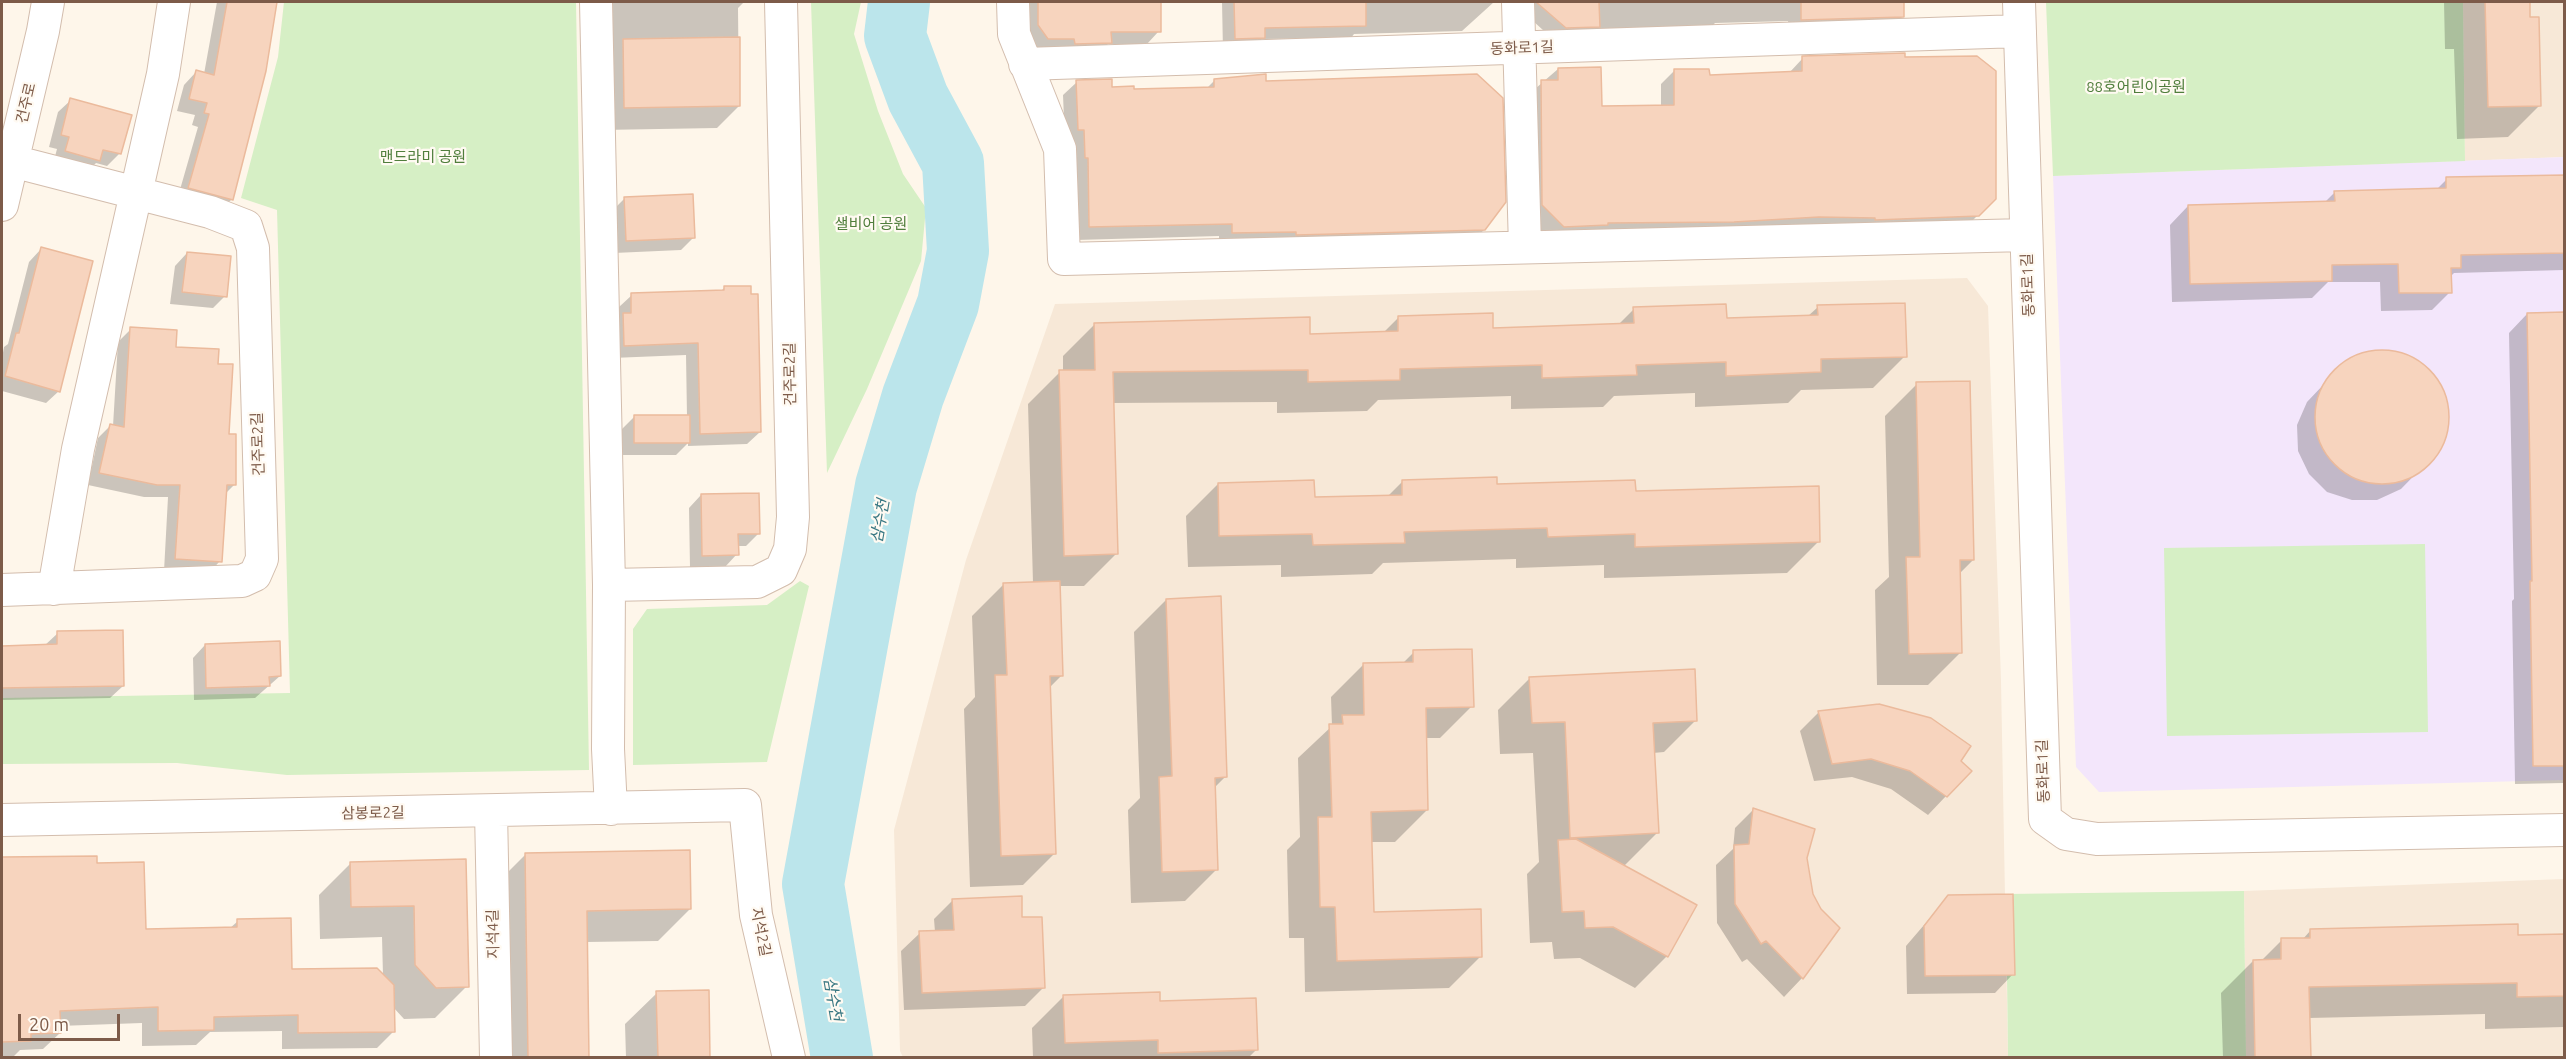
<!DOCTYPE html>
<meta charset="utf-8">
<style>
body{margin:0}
#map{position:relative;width:2566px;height:1059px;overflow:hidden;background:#fef6ea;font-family:Ubuntu,sans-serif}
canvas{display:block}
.frame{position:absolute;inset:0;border:3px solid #7d5b49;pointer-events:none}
.scale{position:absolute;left:18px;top:1014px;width:102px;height:27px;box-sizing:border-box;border:3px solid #7d5b49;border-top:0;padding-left:8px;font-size:18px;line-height:21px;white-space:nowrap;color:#7d5b49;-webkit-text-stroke:4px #fffaf2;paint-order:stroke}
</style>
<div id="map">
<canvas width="2566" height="1059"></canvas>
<div class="frame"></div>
<div class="scale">20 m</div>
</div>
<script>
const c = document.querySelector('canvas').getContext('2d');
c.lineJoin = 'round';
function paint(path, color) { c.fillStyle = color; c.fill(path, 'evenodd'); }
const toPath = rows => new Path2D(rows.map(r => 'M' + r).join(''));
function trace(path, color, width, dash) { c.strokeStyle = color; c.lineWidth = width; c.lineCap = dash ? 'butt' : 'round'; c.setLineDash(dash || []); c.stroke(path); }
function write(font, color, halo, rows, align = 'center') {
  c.font = font + ' Ubuntu,"Noto Sans KR",sans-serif'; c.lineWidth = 4.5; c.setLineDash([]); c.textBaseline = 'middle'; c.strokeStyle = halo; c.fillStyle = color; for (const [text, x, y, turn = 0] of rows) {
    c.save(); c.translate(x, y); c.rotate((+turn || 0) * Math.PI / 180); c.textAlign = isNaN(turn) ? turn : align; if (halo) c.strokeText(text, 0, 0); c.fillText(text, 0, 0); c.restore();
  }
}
paint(toPath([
 [2463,2,2564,2,2564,157,2465,161],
 [1967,278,1988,306,2001,681,2008,1057,903,1057,900,1051,894,830,966,560,1055,304],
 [2564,879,2564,1057,2246,1057,2244,891]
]), '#f7e8d7');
paint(toPath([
 [2564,157,2564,780,2099,792,2076,767,2053,176]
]), '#f3e6fb');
paint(toPath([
 [284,2,576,2,589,770,287,775,177,763,2,764,2,698,290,693,277,210,241,198,278,57],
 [811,2,861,2,854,34,878,111,903,174,926,208,921,261,867,389,827,473],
 [2046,2,2463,2,2465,161,2053,176],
 [2425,544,2428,732,2167,736,2164,548],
 [800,581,809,586,767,762,633,765,633,629,647,609,767,605],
 [2244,891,2246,1057,2008,1057,2006,894]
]), '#d6efc5');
paint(toPath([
 [217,2,275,2,264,71,232,199,219,212,177,200,198,127,192,125,195,115,177,111,184,85,196,72,204,74],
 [596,2,744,2,738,8,739,106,717,128,602,130],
 [1031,2,1159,2,1159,31,1147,44,1108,44,1098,55,1035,51,1026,38,1026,7],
 [1222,2,1494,2,1462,31,1354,34,1351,38,1262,39,1251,50,1223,51],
 [1532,2,1902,2,1903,16,1890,29,1789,32,1788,21,1715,23,1712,26,1554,40,1533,21],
 [2444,2,2528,2,2540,105,2508,137,2457,139,2454,49,2445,49],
 [1803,58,1904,59,1995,198,1964,229,1551,240,1529,219,1528,95,1558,69,1601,108,1661,106,1661,84,1674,71,1708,76,1789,73],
 [1264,76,1264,82,1484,230,1470,243,1219,246,1219,236,1076,240,1065,143,1063,95,1077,82,1133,90,1206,89,1214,81],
 [71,100,120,153,107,166,96,163,86,173,53,164,57,149,49,147,58,112],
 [2564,176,2564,270,2454,273,2450,277,2450,292,2432,310,2381,311,2380,282,2328,282,2312,298,2172,302,2170,225,2188,206,2324,203,2335,192,2436,190,2447,179],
 [624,199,693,238,681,250,614,253,612,211],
 [41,249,59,391,46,403,2,391,2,358,4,347,8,344,29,262],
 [187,253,225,296,213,308,170,304,175,266],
 [724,288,760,432,747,444,688,446,688,443,676,455,622,455,622,429,634,417,687,417,686,355,612,358,611,327,619,318,619,307,632,295,720,292],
 [1818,307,1905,356,1873,388,1801,390,1788,403,1695,407,1695,393,1614,396,1603,407,1511,409,1511,396,1378,400,1367,411,1277,413,1277,402,1112,403,1116,554,1084,586,1058,586,1062,675,1049,688,1054,854,1023,885,970,887,964,709,975,697,972,616,1004,584,1033,583,1028,404,1060,372,1063,372,1063,356,1095,324,1309,335,1383,333,1398,318,1492,329,1618,325,1634,309,1725,320,1807,317],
 [2564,313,2564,783,2515,784,2512,601,2514,599,2509,333,2527,314],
 [131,329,217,365,235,484,225,494,220,561,208,574,164,571,168,497,144,497,88,485,98,438,110,426,113,426,118,342],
 [2392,352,2416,361,2435,378,2446,402,2446,427,2438,451,2401,489,2377,500,2352,500,2327,492,2309,474,2298,451,2297,425,2307,402,2343,364,2366,353],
 [1917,384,1973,560,1959,574,1960,653,1928,685,1877,685,1875,590,1889,577,1885,416],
 [1403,481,1634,492,1819,541,1787,573,1604,578,1604,565,1516,568,1516,559,1383,563,1372,574,1281,577,1281,565,1188,567,1186,516,1218,484,1313,498,1387,497],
 [701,495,759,533,746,546,737,546,737,554,725,567,690,568,689,508],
 [1166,600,1226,776,1214,788,1217,869,1185,901,1131,903,1128,810,1140,798,1134,632],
 [58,633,123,686,110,698,2,700,2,647,44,646],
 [205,645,280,676,255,698,194,700,193,658],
 [1414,652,1472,706,1440,738,1425,738,1427,810,1395,842,1370,842,1372,913,1481,956,1449,988,1305,992,1304,938,1289,938,1287,850,1300,837,1298,758,1332,726,1331,697,1363,665,1402,664],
 [1529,679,1696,720,1664,752,1653,753,1657,833,1625,865,1620,865,1667,956,1635,988,1580,958,1554,959,1552,942,1530,943,1527,874,1539,862,1533,753,1500,754,1498,710],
 [1879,705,1959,761,1946,796,1928,815,1891,789,1852,777,1814,781,1800,731,1818,713],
 [1753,810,1806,858,1812,895,1820,910,1838,928,1802,978,1784,997,1747,959,1742,962,1717,923,1716,865,1733,849,1735,828],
 [526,854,690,909,658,941,586,942,588,1058,496,1058,494,886],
 [96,858,96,865,144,931,229,929,238,921,290,970,383,976,382,937,320,939,319,895,351,863,464,860,467,986,435,1018,404,1019,393,1007,393,1032,377,1048,282,1049,282,1031,210,1032,196,1045,142,1046,142,1023,59,1026,60,1033,43,1049,20,1050,13,1057,2,1057,2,859],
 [1948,897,2013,974,1995,993,1907,994,1906,946],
 [953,900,1021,919,1043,988,1025,1006,904,1010,901,951,920,933,935,932,934,919],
 [2311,930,2517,937,2564,936,2564,1027,2485,1029,2485,1014,2309,1018,2309,1058,2223,1058,2221,993,2253,961,2261,961,2282,940,2302,940],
 [657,993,709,1058,626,1058,625,1024],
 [1064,996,1257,1049,1248,1058,1033,1058,1032,1028]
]), '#0003');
trace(toPath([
 [842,1058,813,884,886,486,913,396,948,304,958,251,953,163,918,98,895,36,899,2]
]), '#bbe5eb', 62);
const building = toPath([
 [227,2,277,2,266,71,233,200,188,188,209,114,204,113,207,103,189,99,196,70,214,75,227,2],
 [1038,2,1161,2,1161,32,1111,32,1112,43,1075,44,1074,39,1048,39,1038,25,1038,2],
 [1234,2,1366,2,1366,26,1265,28,1265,38,1235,39,1234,2],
 [1536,2,1599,2,1600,27,1566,28,1536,2],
 [1801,2,1904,2,1904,17,1801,20,1801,2],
 [2485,2,2530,2,2530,17,2539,17,2541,106,2488,107,2485,2],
 [740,37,740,106,624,108,623,39,740,37],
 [1905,53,1905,57,1977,56,1996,71,1996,199,1979,216,1875,220,1875,218,1819,217,1734,222,1608,223,1608,225,1564,227,1542,205,1541,80,1558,80,1558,68,1601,67,1602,106,1674,105,1674,69,1709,69,1710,75,1802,71,1802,56,1905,53],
 [1266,74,1266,81,1477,74,1503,98,1506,202,1485,230,1296,235,1296,232,1232,233,1232,224,1089,227,1088,158,1085,158,1084,130,1078,130,1076,80,1112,79,1112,87,1134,86,1134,89,1214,87,1214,79,1266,74],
 [70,98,132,115,121,154,103,150,100,161,65,151,69,137,61,135,70,98],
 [2565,175,2565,253,2461,255,2461,268,2451,268,2452,293,2399,293,2398,264,2332,265,2332,281,2190,284,2188,205,2335,201,2334,191,2446,188,2446,177,2565,175],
 [693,194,695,238,626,241,624,197,693,194],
 [41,247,93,261,60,392,5,376,16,333,19,333,41,247],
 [187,252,231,256,227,297,182,292,187,252],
 [724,286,751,286,751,294,758,294,761,432,700,434,698,343,624,346,623,313,631,313,631,293,724,290,724,286],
 [1905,303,1907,357,1821,359,1821,372,1726,376,1726,362,1636,365,1637,375,1542,378,1542,365,1400,369,1400,380,1308,382,1308,370,1113,372,1118,554,1064,556,1059,370,1095,370,1094,323,1310,317,1310,334,1398,331,1398,316,1493,313,1493,328,1634,323,1633,307,1726,304,1727,318,1818,315,1817,305,1905,303],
 [2565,312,2565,766,2533,766,2530,581,2532,581,2527,313,2565,312],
 [130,327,177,330,176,347,219,349,218,364,233,364,229,434,236,434,236,485,227,485,222,562,175,559,180,485,157,485,99,473,110,424,124,427,130,327],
 '2315 417a67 67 0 1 1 134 0a67 67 0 1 1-134 0Z',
 [1970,381,1974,560,1960,560,1962,653,1909,654,1906,557,1920,557,1916,382,1970,381],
 [634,415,690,415,690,443,634,443,634,415],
 [1497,477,1497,484,1635,480,1636,491,1819,486,1820,542,1635,547,1635,534,1548,537,1547,528,1404,532,1405,543,1313,545,1312,534,1219,536,1218,483,1314,480,1315,497,1402,495,1402,480,1497,477],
 [759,493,760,534,738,534,739,555,702,556,701,494,759,493],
 [1060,581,1063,676,1050,676,1056,854,1001,856,995,675,1007,675,1003,583,1060,581],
 [1221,596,1227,777,1215,778,1218,870,1162,872,1159,777,1172,776,1166,599,1221,596],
 [123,630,124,686,2,688,2,646,57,644,57,631,123,630],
 [280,641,281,676,269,677,270,686,206,688,205,644,280,641],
 [1472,649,1474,707,1426,708,1428,810,1371,812,1374,912,1481,909,1482,957,1337,961,1335,907,1320,907,1318,817,1332,817,1329,724,1343,724,1342,715,1364,715,1363,663,1413,662,1413,650,1472,649],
 [1695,669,1697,721,1653,723,1659,833,1570,838,1565,722,1532,723,1529,677,1695,669],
 [1879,704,1931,718,1971,746,1961,761,1972,771,1947,797,1910,771,1871,759,1832,764,1818,711,1879,704],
 [1753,808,1815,829,1807,858,1813,894,1821,909,1840,928,1803,979,1766,941,1761,944,1735,904,1734,845,1749,844,1753,808],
 [1576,839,1697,905,1668,957,1613,927,1585,928,1584,911,1562,912,1558,840,1576,839],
 [690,850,691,909,587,911,589,1058,528,1058,525,853,690,850],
 [97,856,97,863,144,862,146,929,237,927,237,919,291,918,292,969,377,968,394,985,395,1032,298,1033,298,1015,214,1017,214,1030,158,1031,158,1007,60,1011,61,1033,31,1034,31,1041,2,1042,2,857,97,856],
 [466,859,469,987,436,988,415,965,414,906,351,907,350,862,466,859],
 [2013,894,2015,975,1925,976,1924,926,1948,895,2013,894],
 [1022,896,1022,917,1042,917,1045,988,922,993,919,931,954,930,952,899,1022,896],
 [2518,924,2518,935,2565,934,2565,996,2517,997,2517,983,2309,987,2311,1058,2255,1058,2253,960,2281,959,2281,938,2310,938,2310,929,2518,924],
 [709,990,710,1058,658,1058,656,991,709,990],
 [1160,992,1160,1001,1256,998,1258,1050,1158,1053,1158,1040,1065,1043,1063,995,1160,992]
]);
paint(building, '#f7d4be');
trace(building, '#ebba9c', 1.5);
const minor = toPath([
 [596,2,609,585],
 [1013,2,1014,34,1060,149,1064,259,2026,235],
 [1518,2,1525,247],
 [2019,2,2045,819,2066,834,2097,839,2564,830],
 [1025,64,2020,31],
 [2,205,43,31,48,2],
 [54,589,78,449,163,74,174,2],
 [2,590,242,581,255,575,262,559,253,248,246,226,210,212,12,161],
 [611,809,608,749,609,585,757,582,781,570,790,549,793,517,781,2],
 [491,811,496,1058],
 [2,820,745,805,756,915,789,1058]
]);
trace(minor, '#d3bdad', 34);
trace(minor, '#fff', 32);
write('15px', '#7d5b49', '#fffaf2', [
 ["동화로1길",1522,48,-2],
 ["건주로",26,103,-77],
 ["동화로1길",2028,285,-92],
 ["건주로2길",790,374,-91],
 ["건주로2길",258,444,-92],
 ["동화로1길",2043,771,-92],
 ["삼봉로2길",373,813,-1],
 ["지석2길",761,932,79],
 ["지석4길",493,934,-91]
]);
write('15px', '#507e3c', '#fffaf2', [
 ["88호어린이공원",2136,87],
 ["맨드라미 공원",423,157],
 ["샐비어 공원",871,224]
]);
write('italic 16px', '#3a7883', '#fffaf2', [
 ["삼수천",880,521,-80],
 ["삼수천",833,999,80]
]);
</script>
